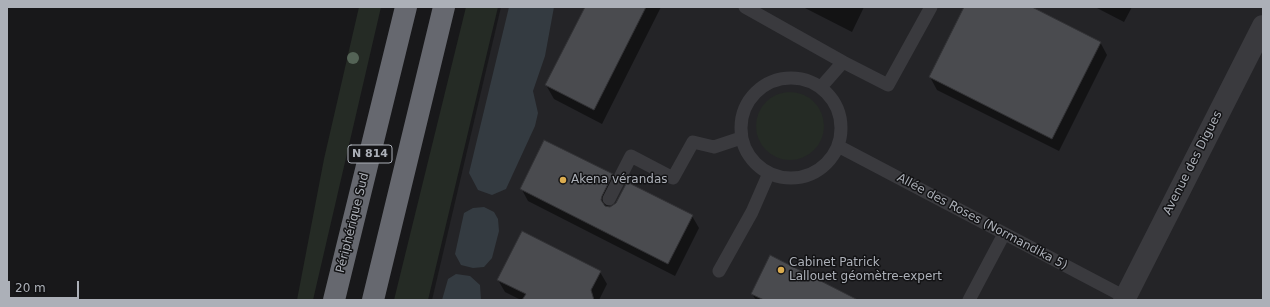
<!DOCTYPE html>
<meta charset="utf-8">
<style>
body{margin:0}
#map{position:relative;width:1270px;height:307px;overflow:hidden;background:#18181a;font-family:"DejaVu Sans",sans-serif}
canvas{display:block}
.frame{position:absolute;inset:0;border:8px solid #acb0b8;pointer-events:none}
.scale{position:absolute;left:8px;top:281px;width:71px;height:18px;box-sizing:border-box;border:2px solid #acb0b8;border-top:0;padding-left:5px;font-size:12px;line-height:14px;white-space:nowrap;color:#acb0b8;-webkit-text-stroke:3px #131315;paint-order:stroke}
</style>
<div id="map">
<canvas width="1270" height="307"></canvas>
<div class="frame"></div>
<div class="scale">20 m</div>
</div>
<script>
const c = document.querySelector('canvas').getContext('2d');
c.lineJoin = 'round';
function paint(path, color) { c.fillStyle = color; c.fill(path, 'evenodd'); }
const toPath = rows => new Path2D(rows.map(r => 'M' + r).join(''));
function trace(path, color, width, dash) { c.strokeStyle = color; c.lineWidth = width; c.lineCap = dash ? 'butt' : 'round'; c.setLineDash(dash || []); c.stroke(path); }
function write(font, color, halo, rows, align = 'center') {
  c.font = font + ' "DejaVu Sans",sans-serif'; c.lineWidth = 3; c.setLineDash([]); c.textBaseline = 'middle'; c.strokeStyle = halo; c.fillStyle = color; for (const [text, x, y, turn = 0] of rows) {
    c.save(); c.translate(x, y); c.rotate((+turn || 0) * Math.PI / 180); c.textAlign = isNaN(turn) ? turn : align; if (halo) c.strokeText(text, 0, 0); c.fillText(text, 0, 0); c.restore();
  }
}
paint(toPath([
 [501,7,1263,7,1263,300,432,300]
]), '#242427');
paint(toPath([
 [359,7,381,7,313,300,297,300,324,159],
 [466,7,498,7,428,300,394,300],
 '756 126a34 34 0 1 1 68 0a34 34 0 1 1-68 0Z'
]), '#252b25');
paint(toPath([
 [509,7,554,7,545,56,533,91,538,113,535,126,506,189,492,195,478,190,469,173],
 [484,207,494,212,498,219,499,231,492,258,484,267,473,268,461,265,455,254,464,213,473,208],
 [456,274,470,276,480,285,481,300,442,300,448,279]
]), '#343b41');
paint(toPath([
 [586,7,661,7,602,124,554,99,546,85],
 [803,7,864,7,852,32],
 [965,7,1030,7,1100,42,1107,55,1059,151,937,90,930,77],
 [1095,7,1132,7,1124,22],
 [612,175,619,188,608,209,692,216,699,228,675,276,528,201,521,188],
 [600,272,607,284,599,300,521,300,505,292,498,280],
 [752,294,856,300,756,300]
]), '#0007');
const building = toPath([
 [585,7,646,7,594,110,545,85,585,7],
 [964,7,1032,7,1101,42,1052,139,929,77,964,7],
 [544,140,613,174,602,196,601,200,605,206,610,207,616,203,627,182,693,215,668,264,520,189,544,140],
 [522,231,601,271,591,290,594,300,522,300,526,294,497,280,522,231],
 [770,255,858,300,764,300,751,294,770,255]
]);
paint(building, '#4a4b4f');
trace(building, '#323235', 1);
trace(toPath([
 [745,7,843,62],
 '741 128a50 50 0 1 1 100 0a50 50 0 1 1-100 0Z',
 [821,87,843,62,888,85,931,7],
 [838,146,1125,297],
 [609,199,631,156,673,178,693,142,714,147,741,138],
 [719,271,752,212,769,173],
 [969,300,1004,234]
]), '#3a3a3e', 13);
trace(toPath([
 [1124,300,1263,26]
]), '#3a3a3e', 22);
trace(toPath([
 [334,300,406,7],
 [373,300,444,7]
]), '#66686f', 22);
c.fillStyle = '#546356';
for (const [x, y] of [
 [353,58]
]) { c.beginPath(); c.arc(x, y, 6, 0, 2 * Math.PI); c.fill(); }
for (const [x, y, r, color] of [
 [563,180,4,"#dbac4f"],
 [781,270,4,"#dbac4f"]
]) { const dot = new Path2D(); dot.arc(x, y, r, 0, 2 * Math.PI); c.fillStyle = color; c.fill(dot); trace(dot, '#131315', 1.5); }
for (const [x, y, w] of [
 [370,154,44]
]) { const box = new Path2D(); box.roundRect(x - w / 2, y - 9, w, 18, 3); c.fillStyle = '#131315'; c.fill(box); trace(box, '#acb0b8', 1); }
write('bold 11px', '#acb0b8', null, [
 ["N 814",370,154]
]);
write('12px', '#acb0b8', '#131315', [
 ["Avenue des Digues",1193,163,-63],
 ["Allée des Roses (Normandika 5)",982,222,28],
 ["Périphérique Sud",353,223,-76]
]);
write('12px', '#acb0b8', '#131315', [
 ["Akena vérandas",571,180],
 ["Cabinet Patrick",789,263],
 ["Lallouet géomètre-expert",789,277]
], 'left');
</script>
